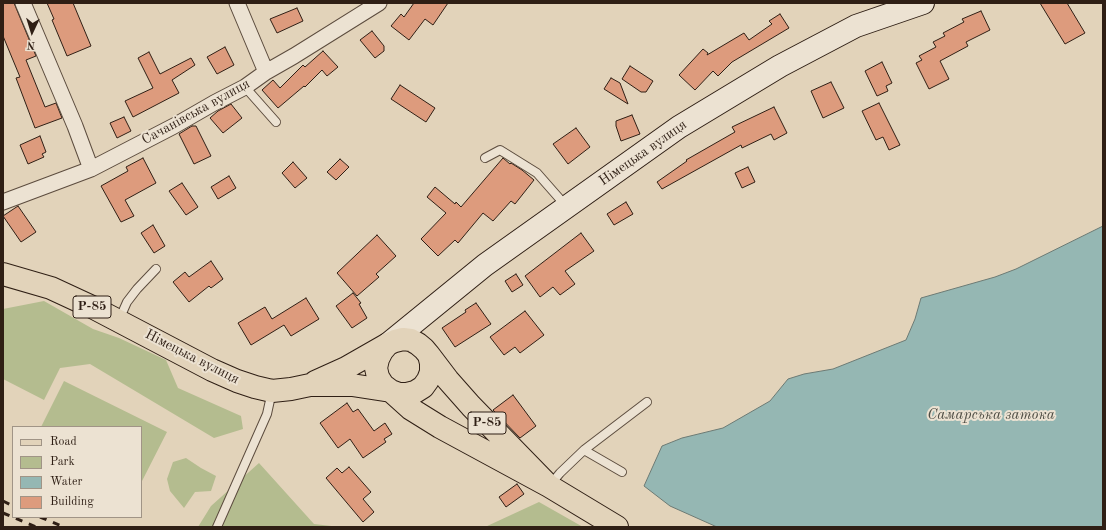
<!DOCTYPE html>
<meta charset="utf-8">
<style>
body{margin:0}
#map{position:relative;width:1106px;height:530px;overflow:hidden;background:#e2d3ba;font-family:"Old Standard TT",serif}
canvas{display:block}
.frame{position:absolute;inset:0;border:4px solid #2f1f15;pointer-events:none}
.legend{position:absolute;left:12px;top:426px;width:130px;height:92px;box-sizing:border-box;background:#ece2d2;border:1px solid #a09486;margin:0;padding:5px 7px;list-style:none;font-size:12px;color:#2f1f15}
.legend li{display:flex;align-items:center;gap:8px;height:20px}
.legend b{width:20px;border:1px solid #a09486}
.north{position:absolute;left:12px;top:12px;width:40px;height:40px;-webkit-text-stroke:3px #ece2d2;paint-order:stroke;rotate:184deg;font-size:11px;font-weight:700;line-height:16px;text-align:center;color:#2f1f15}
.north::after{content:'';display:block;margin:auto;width:14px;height:18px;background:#2f1f15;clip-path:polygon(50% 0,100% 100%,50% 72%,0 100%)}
</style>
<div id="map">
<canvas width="1106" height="530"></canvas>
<div class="frame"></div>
<ul class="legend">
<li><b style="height:5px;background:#e2d3ba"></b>Road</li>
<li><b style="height:11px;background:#b4bc8f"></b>Park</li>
<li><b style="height:11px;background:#95b7b3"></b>Water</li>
<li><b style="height:11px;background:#dd9b7d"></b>Building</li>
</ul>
<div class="north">N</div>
</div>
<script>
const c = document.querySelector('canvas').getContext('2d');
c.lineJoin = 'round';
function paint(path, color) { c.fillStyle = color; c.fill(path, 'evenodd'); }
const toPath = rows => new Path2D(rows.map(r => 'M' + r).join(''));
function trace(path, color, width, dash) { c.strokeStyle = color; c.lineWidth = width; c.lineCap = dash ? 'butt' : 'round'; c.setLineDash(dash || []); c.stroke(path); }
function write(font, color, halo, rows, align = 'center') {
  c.font = font + ' "Old Standard TT",serif'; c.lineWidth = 4; c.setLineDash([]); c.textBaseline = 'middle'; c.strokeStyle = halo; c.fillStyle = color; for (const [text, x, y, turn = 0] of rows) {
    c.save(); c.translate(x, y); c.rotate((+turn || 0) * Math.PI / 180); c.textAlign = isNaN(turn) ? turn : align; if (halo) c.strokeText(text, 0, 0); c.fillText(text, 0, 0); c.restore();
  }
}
paint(toPath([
 [44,301,93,329,119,338,166,360,178,388,241,416,243,429,214,438,90,364,60,368,44,400,3,379,3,309],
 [64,381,167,432,141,483,141,427,41,427],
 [186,458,201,468,216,476,211,491,195,492,184,508,170,491,167,479,173,462],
 [259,463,314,524,340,527,198,527,211,506],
 [539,502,583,527,485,527]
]), '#b4bc8f');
const water = toPath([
 [1103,226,1103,527,717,527,670,506,644,486,662,446,682,438,723,428,770,401,788,379,804,374,833,369,906,340,915,319,921,298,995,277,1016,269,1103,226]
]);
paint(water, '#95b7b3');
trace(water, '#6c7a74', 1);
const building = toPath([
 [3,3,14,3,36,56,26,60,45,107,56,103,62,118,35,128,16,78,20,77,3,36,3,3],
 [47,3,73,3,91,46,67,56,52,20,54,19,47,3],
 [414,3,448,3,433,25,425,19,409,40,391,26,401,14,404,17,414,3],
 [1040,3,1067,3,1085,33,1065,44,1040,3],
 [297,8,303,21,277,33,270,19,297,8],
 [981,11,990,30,966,42,968,46,940,61,949,79,929,89,916,63,922,60,919,56,936,47,933,42,945,36,943,33,964,22,962,19,981,11],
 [780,14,789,28,732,62,718,76,713,71,695,90,679,75,703,49,708,53,707,55,744,33,749,40,772,24,769,21,780,14],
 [372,31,384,46,384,51,375,58,360,40,372,31],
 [225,47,234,65,217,74,207,57,225,47],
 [323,51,338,67,327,76,322,70,305,87,304,86,278,108,262,90,273,80,280,88,303,65,305,67,323,51],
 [149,52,160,74,191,58,195,65,172,80,179,93,133,117,125,101,153,88,138,58,149,52],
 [882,62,892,83,886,86,888,91,877,96,865,71,882,62],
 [630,66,653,81,646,92,641,92,622,79,630,66],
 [611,78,620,83,628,104,604,89,611,78],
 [831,82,844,108,823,118,811,91,831,82],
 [400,85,435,108,426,122,391,99,400,85],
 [879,103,900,145,889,150,883,137,876,140,862,111,879,103],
 [231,104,242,118,223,133,210,118,218,111,231,104],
 [774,107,787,133,774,140,771,134,742,148,741,145,662,189,657,182,687,161,686,160,735,132,732,127,774,107],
 [632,115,640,134,621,141,616,126,616,121,632,115],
 [124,117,131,131,117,138,110,123,124,117],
 [192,126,196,126,211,156,194,164,179,134,192,126],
 [576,128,590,147,568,164,553,144,576,128],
 [40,136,46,152,42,154,44,157,28,164,20,145,40,136],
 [143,158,156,183,125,200,134,216,121,222,101,186,128,171,126,167,143,158],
 [503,158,510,164,511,163,522,170,534,180,515,204,511,201,493,221,483,213,458,243,455,240,438,256,421,239,446,213,427,197,435,187,455,204,456,202,461,207,503,158],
 [340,159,349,167,336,180,327,172,340,159],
 [293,162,307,178,295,188,282,173,293,162],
 [748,167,755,182,742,188,735,173,748,167],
 [229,176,236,188,218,199,211,187,229,176],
 [182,183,198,207,186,215,169,191,182,183],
 [626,202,633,214,614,225,607,214,626,202],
 [18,206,36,232,21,242,3,216,18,206],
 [153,225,165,246,154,253,141,233,153,225],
 [581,233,594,251,565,271,575,284,560,295,553,287,540,297,525,276,581,233],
 [377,235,396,256,376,274,379,277,357,296,337,273,377,235],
 [211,261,223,279,211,288,209,286,189,302,173,282,185,272,189,277,211,261],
 [516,274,523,285,512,292,505,281,516,274],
 [353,293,361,303,359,304,367,318,352,328,336,306,353,293],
 [306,298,319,319,291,336,284,325,251,345,238,323,265,307,272,319,306,298],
 [476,303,491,324,455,347,442,328,466,312,465,310,476,303],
 [525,311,544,335,520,353,515,347,504,355,490,337,525,311],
 [513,395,536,426,520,438,493,410,513,395],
 [347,403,353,412,358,409,374,431,385,423,392,434,384,439,386,442,363,458,350,439,338,448,320,423,347,403],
 [349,467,371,492,363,499,374,512,363,522,326,478,337,468,342,473,349,467],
 [517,484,524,494,506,507,499,497,517,484]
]);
paint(building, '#dd9b7d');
trace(building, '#2f1f15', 1);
const service = toPath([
 [245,87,276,122],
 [485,158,500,150,537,173,566,206],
 [119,320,127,302,137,289,156,269],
 [584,450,622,472],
 [550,485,560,473,584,450,647,402],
 [217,527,267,414,272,391]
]);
const minor = toPath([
 [23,3,75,126,91,169],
 [237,3,266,72],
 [3,202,91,169,174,126,214,103,245,87,266,72,294,56,379,3]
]);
const secondary = toPath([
 [388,344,485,265,679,127,780,66,856,26,923,3]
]);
const primary = toPath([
 [3,274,51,288,92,307,212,370,237,381,255,387,272,391,291,389,310,385,352,385,391,391,411,409,440,427,549,486],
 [429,355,448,380,471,406,549,486,617,527],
 [315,382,346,368,388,344,395,341,403,339,411,340,418,344,424,349,429,355,431,363,431,372,428,380,423,387,415,392,407,394,399,394,391,391,383,385,378,377,376,368,378,359,382,351,388,344]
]);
trace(service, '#5c4c3e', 10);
trace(minor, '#5c4c3e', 17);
trace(secondary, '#2f1f15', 24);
trace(primary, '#2f1f15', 24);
trace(service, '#ece2d2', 8);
trace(minor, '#ece2d2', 15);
trace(secondary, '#ece2d2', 22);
trace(primary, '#e2d3ba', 22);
trace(toPath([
 [3,501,13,506],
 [3,513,36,527],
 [40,517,64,527]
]), '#2f1f15', 3, [7, 7]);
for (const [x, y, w] of [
 [92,307,38],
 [487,423,38]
]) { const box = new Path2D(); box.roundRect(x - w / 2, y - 11, w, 22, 3); c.fillStyle = '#ece2d2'; c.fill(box); trace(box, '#2f1f15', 1); }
write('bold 13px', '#2f1f15', null, [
 ["Р-85",92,307],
 ["Р-85",487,423]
]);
write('14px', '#2f1f15', '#ece2d2', [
 ["Сачанівська вулиця",196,112,-29],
 ["Німецька вулиця",643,153,-35],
 ["Німецька вулиця",192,357,27]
]);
write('italic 15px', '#4e4d44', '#ece2d2', [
 ["Самарська затока",991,415]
]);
</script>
